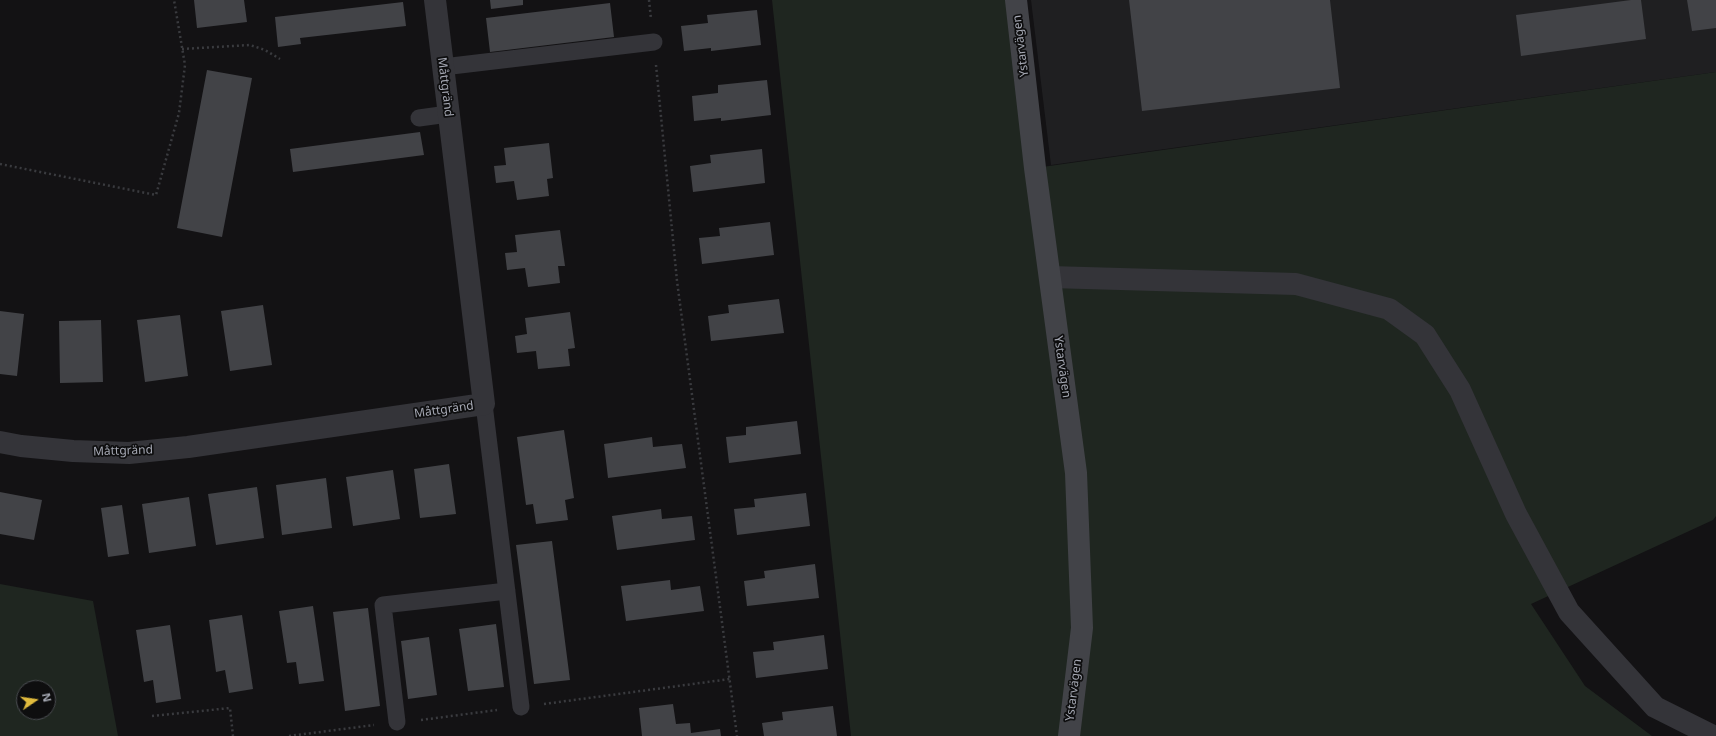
<!DOCTYPE html>
<meta charset="utf-8">
<style>
body{margin:0}
#map{position:relative;width:1716px;height:736px;overflow:hidden;background:#131214;font-family:"Noto Sans",sans-serif}
canvas{display:block}
.north{position:absolute;left:16px;top:680px;width:40px;height:40px;box-sizing:border-box;background:#0e0e0f;border:1px solid #4a4c51;border-radius:50%;rotate:77deg;font-size:11px;font-weight:700;line-height:16px;text-align:center;color:#a5a8b3}
.north::after{content:'';display:block;margin:auto;width:14px;height:18px;background:#e1bb3d;clip-path:polygon(50% 0,100% 100%,50% 72%,0 100%)}
</style>
<div id="map">
<canvas width="1716" height="736"></canvas>
<div class="north">N</div>
</div>
<script>
const c = document.querySelector('canvas').getContext('2d');
c.lineJoin = 'round';
function paint(path, color) { c.fillStyle = color; c.fill(path, 'evenodd'); }
const toPath = rows => new Path2D(rows.map(r => 'M' + r).join(''));
function trace(path, color, width, dash) { c.strokeStyle = color; c.lineWidth = width; c.lineCap = dash ? 'butt' : 'round'; c.setLineDash(dash || []); c.stroke(path); }
function write(font, color, halo, rows, align = 'center') {
  c.font = font + ' "Noto Sans",sans-serif'; c.lineWidth = 3.5; c.setLineDash([]); c.textBaseline = 'middle'; c.strokeStyle = halo; c.fillStyle = color; for (const [text, x, y, turn = 0] of rows) {
    c.save(); c.translate(x, y); c.rotate((+turn || 0) * Math.PI / 180); c.textAlign = isNaN(turn) ? turn : align; if (halo) c.strokeText(text, 0, 0); c.fillText(text, 0, 0); c.restore();
  }
}
paint(toPath([
 [1031,0,1716,0,1716,72,1051,165]
]), '#1f1f21');
paint(toPath([
 [772,0,1016,0,1035,168,1716,72,1716,516,1713,520,1531,604,1585,686,1652,736,851,736],
 [0,584,93,601,118,736,0,736],
 [24,688,48,688,48,712,24,712]
]), '#1f2620');
paint(toPath([
 [194,0,244,0,247,22,197,28],
 [490,0,523,0,523,5,491,9],
 [1129,0,1330,0,1340,88,1142,111],
 [1631,0,1641,0,1646,39,1521,56,1516,15],
 [1687,0,1716,0,1716,28,1692,31],
 [403,2,406,26,300,38,301,44,278,47,275,17],
 [610,3,614,37,490,52,486,18],
 [757,10,761,45,711,51,711,48,684,51,681,26,708,23,707,15],
 [207,70,252,78,222,237,177,228],
 [767,80,771,115,721,121,721,118,694,121,692,96,718,93,718,85],
 [420,132,424,155,293,172,290,149],
 [549,143,553,178,547,179,549,196,517,200,514,181,496,183,494,166,506,165,504,148],
 [762,149,765,183,693,192,690,166,711,163,710,155],
 [770,222,774,255,702,264,699,238,720,236,719,228],
 [560,230,565,266,558,266,560,283,528,287,525,268,507,270,505,253,517,252,515,235],
 [779,299,784,333,711,341,708,316,729,313,728,305],
 [263,305,272,365,230,371,221,311],
 [0,311,24,314,17,376,0,374],
 [570,312,575,348,568,349,570,366,538,369,536,351,517,353,515,336,527,334,525,318],
 [180,315,188,376,145,382,137,320],
 [101,320,103,382,60,383,59,321],
 [797,421,801,454,729,463,726,437,746,435,746,427],
 [564,430,574,498,565,500,568,520,536,524,533,504,526,505,517,437],
 [652,437,653,447,682,444,686,468,608,478,604,444],
 [449,464,456,514,420,518,414,469],
 [393,470,400,519,353,526,346,477],
 [326,478,332,528,282,535,276,485],
 [257,487,264,538,216,545,208,494],
 [0,492,42,500,34,540,0,534],
 [806,493,810,526,737,535,734,509,755,507,754,499],
 [189,497,196,546,149,553,142,504],
 [122,505,129,554,108,557,101,508],
 [661,509,662,519,692,516,695,540,617,550,612,516],
 [552,541,570,680,534,684,516,545],
 [815,564,819,598,747,606,744,581,765,578,764,571],
 [670,580,671,590,700,586,704,611,626,621,621,586],
 [313,606,324,681,299,684,296,662,287,663,279,611],
 [368,608,380,706,345,711,333,612],
 [242,615,253,689,229,693,225,670,216,672,209,620],
 [496,624,504,687,468,691,459,629],
 [170,625,181,699,156,703,153,680,144,682,136,630],
 [824,635,828,669,756,678,753,652,774,650,773,642],
 [429,637,437,695,408,699,401,641],
 [673,704,676,724,690,723,691,733,720,729,721,736,642,736,639,708],
 [833,706,837,736,764,736,762,723,783,720,782,712]
]), '#424347');
trace(toPath([
 [649,0,651,19],
 [182,49,250,45,265,50,280,59],
 [656,65,677,281,737,736],
 [0,164,156,195,179,113,185,65,174,0],
 [544,704,730,679],
 [152,716,230,708,233,736],
 [421,720,497,710],
 [289,736,374,725]
]), '#3a3b3f', 2.5, [2, 3]);
trace(toPath([
 [443,67,654,42],
 [419,118,448,114],
 [484,404,521,707],
 [397,722,383,605,507,591]
]), '#343439', 17);
trace(toPath([
 [1050,277,1296,284,1389,309,1425,335,1460,390,1516,514,1569,612,1655,707,1713,736],
 [0,442,21,446,73,451,129,453,188,447,484,404,435,0]
]), '#343439', 22);
trace(toPath([
 [1016,0,1035,168,1076,473,1082,628,1069,736]
]), '#424348', 22);
write('12px', '#a5a8b3', '#0e0e0f', [
 ["Ystarvägen",1021,46,-97],
 ["Måttgränd",445,87,83],
 ["Ystarvägen",1062,367,82],
 ["Måttgränd",444,410,-8],
 ["Måttgränd",123,451,-2],
 ["Ystarvägen",1074,690,-83]
]);
</script>
